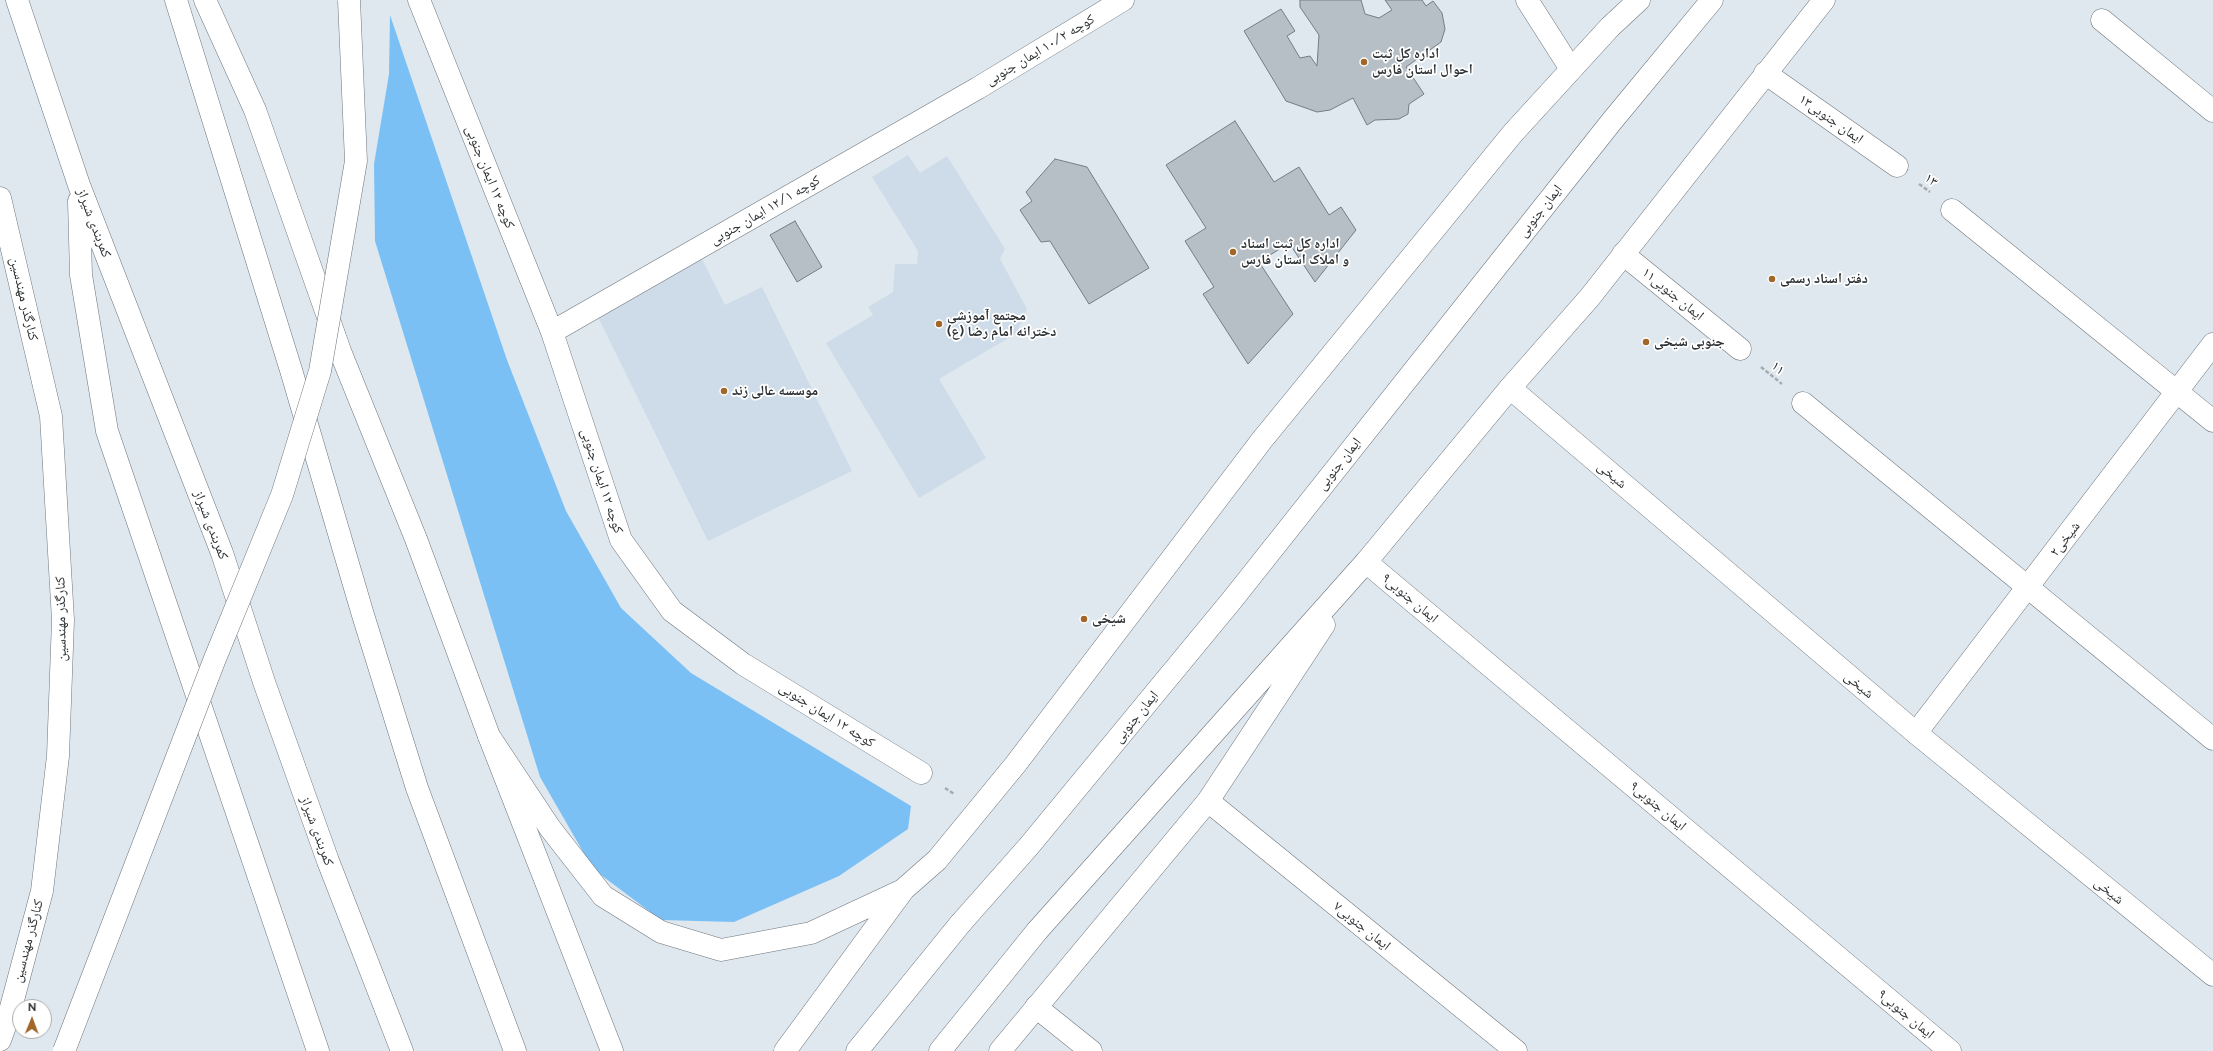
<!DOCTYPE html>
<meta charset="utf-8">
<style>
body{margin:0}
#map{position:relative;width:2213px;height:1051px;overflow:hidden;background:#dfe8ef;font-family:Raleway,sans-serif}
canvas{display:block}
.north{position:absolute;left:12px;top:999px;width:40px;height:40px;box-sizing:border-box;background:#fff;border:1px solid #abadad;border-radius:50%;rotate:1deg;font-size:11px;font-weight:700;line-height:16px;text-align:center;color:#2d3133}
.north::after{content:'';display:block;margin:auto;width:14px;height:18px;background:#a26629;clip-path:polygon(50% 0,100% 100%,50% 72%,0 100%)}
</style>
<div id="map">
<canvas width="2213" height="1051"></canvas>
<div class="north">N</div>
</div>
<script>
const c = document.querySelector('canvas').getContext('2d');
c.lineJoin = 'round';
function paint(path, color) { c.fillStyle = color; c.fill(path, 'evenodd'); }
const toPath = rows => new Path2D(rows.map(r => 'M' + r).join(''));
function trace(path, color, width, dash) { c.strokeStyle = color; c.lineWidth = width; c.lineCap = dash ? 'butt' : 'round'; c.setLineDash(dash || []); c.stroke(path); }
function write(font, color, halo, rows, align = 'center') {
  c.font = font + ' Raleway,"Noto Naskh Arabic",sans-serif'; c.lineWidth = 3.5; c.setLineDash([]); c.textBaseline = 'middle'; c.strokeStyle = halo; c.fillStyle = color; for (const [text, x, y, turn = 0] of rows) {
    c.save(); c.translate(x, y); c.rotate((+turn || 0) * Math.PI / 180); c.textAlign = isNaN(turn) ? turn : align; if (halo) c.strokeText(text, 0, 0); c.fillText(text, 0, 0); c.restore();
  }
}
paint(toPath([
 [908,155,920,173,947,156,1005,249,1000,259,1027,309,1017,333,939,379,986,458,919,498,826,343,873,315,868,307,893,292,895,264,917,264,918,251,872,177],
 [702,259,725,305,762,287,852,471,708,541,595,311]
]), '#cddce8');
paint(toPath([
 [390,15,507,360,566,511,621,608,691,673,911,806,908,829,839,876,734,922,661,920,593,869,540,777,375,241,374,164,389,74]
]), '#7bc0f5');
const building = toPath([
 [1300,0,1361,0,1365,14,1379,18,1392,10,1385,0,1422,0,1426,6,1433,1,1442,13,1445,29,1441,42,1406,67,1424,94,1409,104,1408,114,1399,119,1375,120,1367,125,1353,98,1330,110,1317,112,1286,101,1244,31,1281,9,1295,31,1287,36,1300,58,1310,56,1317,66,1319,35,1300,7,1300,0],
 [1235,121,1274,182,1299,167,1329,215,1341,207,1356,230,1315,282,1289,243,1259,262,1293,314,1248,364,1203,294,1214,287,1185,241,1206,228,1166,165,1235,121],
 [1055,159,1087,167,1149,268,1089,304,1050,241,1041,242,1020,210,1032,201,1026,192,1055,159],
 [795,221,822,267,797,282,770,235,795,221]
]);
paint(building, '#b7bfc6');
trace(building, '#757c83', 1);
const street = toPath([
 [419,0,552,332,621,540,672,611,743,664,921,773],
 [1527,0,1571,69],
 [2102,20,2213,111],
 [1765,73,1897,166],
 [1952,210,2213,421],
 [1623,254,1740,349],
 [552,332,978,88,1123,0],
 [1803,403,2213,739],
 [1366,562,1950,1051],
 [1916,733,2213,344],
 [1208,801,1516,1051],
 [1036,1007,1091,1051]
]);
const secondary = toPath([
 [1510,388,1916,733,2213,975]
]);
const primary = toPath([
 [205,0,255,110,340,351,416,539,489,736,550,828,603,896,661,932,721,950,811,933,901,891],
 [960,924,1029,846,1232,600,1612,121,1712,0],
 [1037,931,1366,562,1510,388,1590,297,1824,0],
 [785,1051,904,889,937,860,1015,765,1262,440,1513,133,1610,27,1639,0],
 [1000,1051,1208,801,1324,625]
]);
const highway = toPath([
 [17,0,79,185,222,553,264,682,328,861,402,1051],
 [176,0,291,370,363,615,417,788,515,1051],
 [0,198,51,416,63,620,58,756,42,891,9,1015,0,1040],
 [79,201,81,275,107,431,318,1051],
 [489,736,612,1051],
 [857,1051,960,924],
 [940,1051,1037,931]
]);
trace(street, '#6e757c', 23);
trace(secondary, '#6e757c', 23);
trace(primary, '#6e757c', 23);
trace(highway, '#6e757c', 23);
trace(toPath([
 [1919,184,1930,192],
 [1761,367,1782,384],
 [945,788,954,794]
]), '#a6adb2', 2.5, [4, 2]);
trace(street, '#fff', 22);
trace(secondary, '#fff', 22);
trace(primary, '#fff', 22);
trace(highway, '#fff', 22);
const highwayBridge = toPath([
 [64,1051,214,661,282,495,320,371,356,161,349,0]
]);
trace(highwayBridge, '#6e757c', 23, []);
trace(highwayBridge, '#fff', 22);
for (const [x, y, r, color] of [
 [1364,62,4,"#a26629"],
 [1233,252,4,"#a26629"],
 [1772,279,4,"#a26629"],
 [939,324,4,"#a26629"],
 [1646,342,4,"#a26629"],
 [724,391,4,"#a26629"],
 [1084,619,4,"#a26629"]
]) { const dot = new Path2D(); dot.arc(x, y, r, 0, 2 * Math.PI); c.fillStyle = color; c.fill(dot); trace(dot, '#fff', 1.5); }
write('14px', '#2d3133', '#fff', [
 ["کوچه ۱۰/۲ ایمان جنوبی",1040,50,-31],
 ["ایمان جنوبی۱۳",1831,119,35],
 ["کوچه ۱۲ ایمان جنوبی",490,177,68],
 ["۱۳",1931,180,38],
 ["کوچه ۱۲/۱ ایمان جنوبی",765,210,-30],
 ["ایمان جنوبی",1540,211,-52],
 ["کمربندی شیراز",94,223,69],
 ["ایمان جنوبی۱۱",1673,294,39],
 ["کنارگذر مهندسین",24,299,77],
 ["۱۱",1778,368,41],
 ["ایمان جنوبی",1339,464,-52],
 ["شیخی",1612,475,40],
 ["کوچه ۱۲ ایمان جنوبی",602,481,72],
 ["کمربندی شیراز",211,525,69],
 ["شیخی۲",2065,539,-52],
 ["ایمان جنوبی۹",1410,598,40],
 ["کنارگذر مهندسین",61,619,-91],
 ["شیخی",1859,685,40],
 ["کوچه ۱۲ ایمان جنوبی",827,715,32],
 ["ایمان جنوبی",1136,717,-51],
 ["ایمان جنوبی۹",1658,806,40],
 ["کمربندی شیراز",317,831,70],
 ["شیخی",2109,891,39],
 ["ایمان جنوبی۷",1362,926,39],
 ["کنارگذر مهندسین",28,941,-75],
 ["ایمان جنوبی۹",1906,1014,40]
]);
write('bold 14px', '#2d3133', '#fff', [
 ["اداره کل ثبت",1372,54],
 ["احوال استان فارس",1372,70],
 ["اداره کل ثبت اسناد",1241,244],
 ["و املاک استان فارس",1241,260],
 ["دفتر اسناد رسمی",1780,279],
 ["مجتمع آموزشی",947,316],
 ["دخترانه امام رضا (ع)",947,332],
 ["جنوبی شیخی",1654,342],
 ["موسسه عالی زند",732,391],
 ["شیخی",1092,619]
], 'left');
</script>
